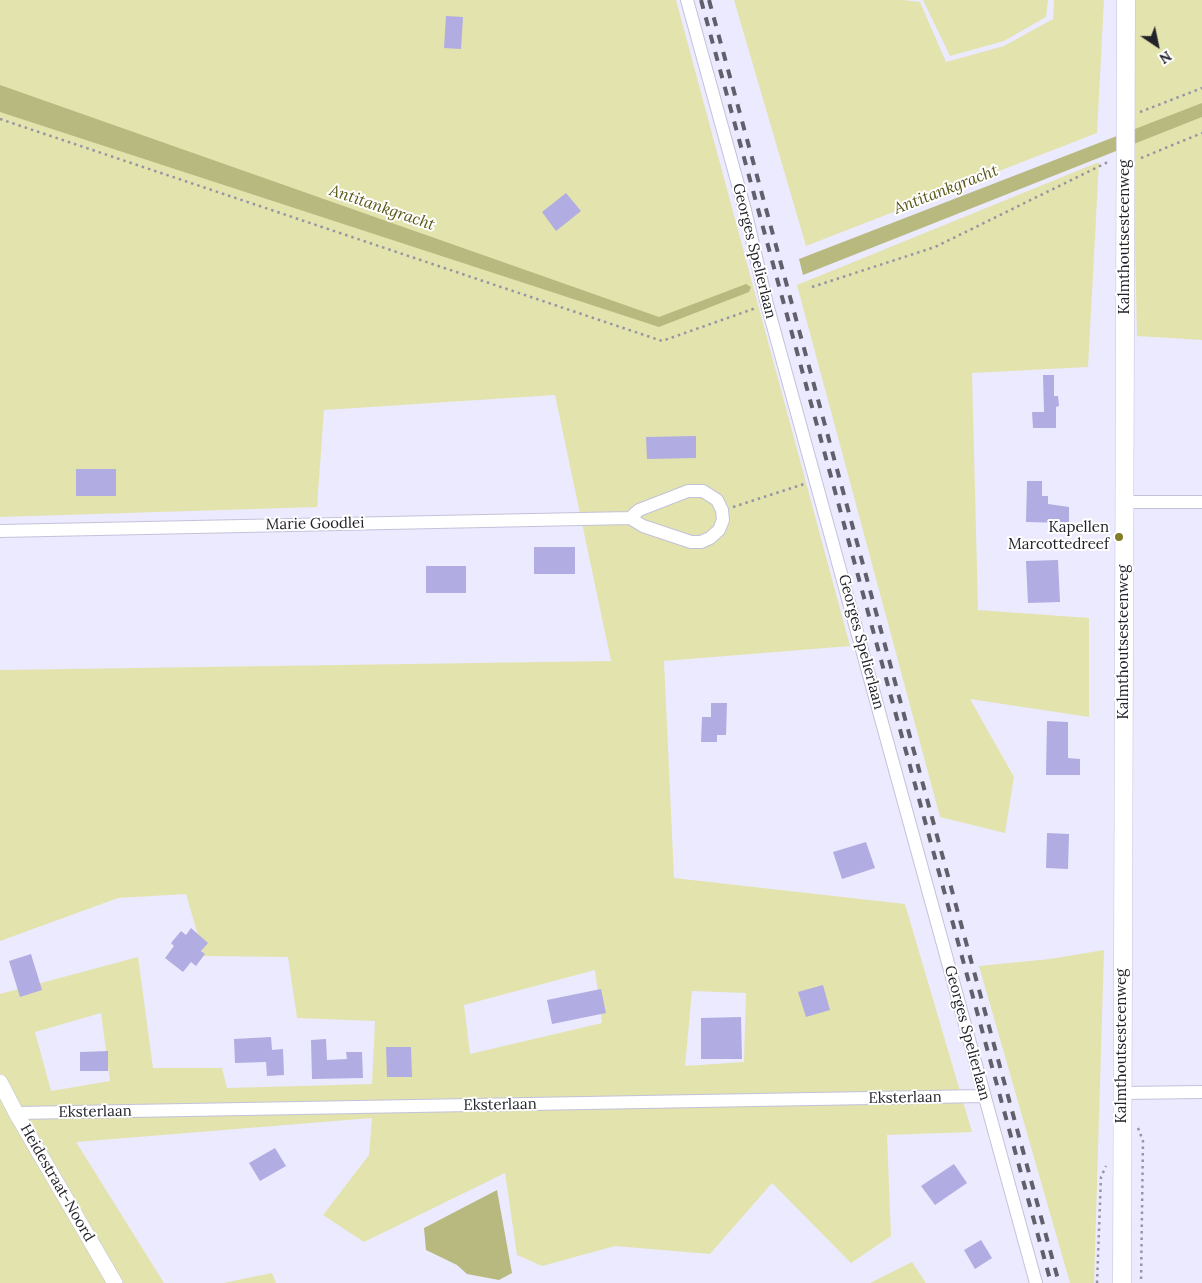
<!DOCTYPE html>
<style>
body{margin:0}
#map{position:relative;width:1202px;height:1283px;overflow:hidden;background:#eceafe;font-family:Lora,serif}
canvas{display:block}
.north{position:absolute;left:1132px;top:20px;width:50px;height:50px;-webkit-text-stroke:4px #fff;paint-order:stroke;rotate:146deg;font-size:14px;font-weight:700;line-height:20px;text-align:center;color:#22222b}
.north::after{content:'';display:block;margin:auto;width:18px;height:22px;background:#22222b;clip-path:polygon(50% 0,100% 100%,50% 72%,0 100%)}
</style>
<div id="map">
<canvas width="1202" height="1283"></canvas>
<div class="north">N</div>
</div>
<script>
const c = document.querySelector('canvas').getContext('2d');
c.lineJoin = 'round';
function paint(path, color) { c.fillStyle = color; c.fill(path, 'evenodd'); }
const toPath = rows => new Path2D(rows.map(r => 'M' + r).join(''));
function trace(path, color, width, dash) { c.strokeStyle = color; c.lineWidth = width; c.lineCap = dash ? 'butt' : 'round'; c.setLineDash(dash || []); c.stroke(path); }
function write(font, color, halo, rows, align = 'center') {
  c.font = font + ' Lora,serif'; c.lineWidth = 4; c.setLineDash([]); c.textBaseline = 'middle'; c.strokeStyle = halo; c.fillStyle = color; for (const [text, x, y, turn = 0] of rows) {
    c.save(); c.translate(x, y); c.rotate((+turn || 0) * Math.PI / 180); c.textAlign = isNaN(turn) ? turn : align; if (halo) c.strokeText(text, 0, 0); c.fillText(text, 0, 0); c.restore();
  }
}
paint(toPath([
 [0,0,676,0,850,646,664,661,674,878,905,904,972,1132,887,1135,891,1236,851,1263,772,1183,710,1254,615,1246,542,1266,517,1255,505,1173,364,1242,323,1215,369,1155,372,1118,76,1142,164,1283,0,1283,0,994,138,957,153,1068,222,1068,227,1088,372,1084,375,1021,297,1018,288,957,204,956,186,894,118,898,0,941,0,670,611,661,555,395,324,410,317,507,0,517],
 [595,970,602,1023,470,1054,464,1005],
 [692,991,746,993,744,1062,685,1066],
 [101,1013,110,1081,51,1091,35,1032],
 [734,0,903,0,920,2,946,62,1004,46,1053,19,1054,0,1104,0,1097,133,806,246],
 [923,0,1048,0,1046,17,1004,41,950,56],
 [1132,0,1202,0,1202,340,1137,336,1132,114],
 [1099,162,1088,367,972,373,978,610,1089,618,1089,717,970,699,1014,777,1005,833,940,817,797,285],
 [1104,950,1094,1283,1070,1283,979,966,1050,959],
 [912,1262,926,1283,870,1283],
 [272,1273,276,1283,223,1283]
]), '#e3e3ae');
paint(toPath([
 [0,85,659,317,746,284,751,287,749,292,659,327,0,112],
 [1202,103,1202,117,803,275,799,259],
 [497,1190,512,1273,499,1280,467,1274,457,1265,426,1250,424,1228]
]), '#b8b97f');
paint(toPath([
 [446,16,463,17,461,49,444,48],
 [566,193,581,211,556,231,542,212],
 [1043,375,1054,375,1054,396,1058,396,1059,406,1056,407,1056,428,1033,428,1032,412,1044,412],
 [696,436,696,458,647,459,646,437],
 [76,469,116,469,116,496,76,496],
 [1027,481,1042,481,1042,496,1048,496,1048,504,1069,507,1069,523,1026,522],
 [534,547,575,547,575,574,534,574],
 [1058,560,1060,602,1028,603,1026,561],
 [426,566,466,566,466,593,426,593],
 [711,703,727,703,726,735,717,735,717,742,701,742,702,717,711,717],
 [1047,721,1068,722,1068,758,1080,759,1080,775,1046,775],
 [1047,833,1069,834,1068,869,1046,868],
 [866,842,875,868,842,879,833,852],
 [191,928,208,943,201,951,205,954,196,966,191,962,183,972,165,958,174,946,171,943,181,931,186,935],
 [31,954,42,990,20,997,9,961],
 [823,985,830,1010,806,1017,798,992],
 [601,989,606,1013,552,1024,547,1000],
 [741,1017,742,1059,701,1059,701,1018],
 [271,1037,272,1050,283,1049,284,1075,267,1076,266,1062,235,1063,234,1039],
 [326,1039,327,1060,347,1059,346,1052,362,1052,363,1078,312,1079,311,1040],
 [386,1047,411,1047,412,1077,387,1077],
 [108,1051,108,1071,80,1071,80,1052],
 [275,1148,286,1166,260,1181,249,1163],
 [954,1164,967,1183,935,1205,921,1186],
 [981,1240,992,1258,975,1269,964,1250]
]), '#b1ace2');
const minor = toPath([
 [687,0,745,210,767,304,1036,1283],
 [1124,502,1202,502],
 [0,531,630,518,643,526,691,542,701,542,710,538,719,530,723,520,722,510,717,500,703,491,688,491,639,510,630,518],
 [1122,1093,1202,1092],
 [16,1113,984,1096]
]);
const tertiary = toPath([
 [0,1082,16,1113,115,1283]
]);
const secondary = toPath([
 [1122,1283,1126,0]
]);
trace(minor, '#c3c2da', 14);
trace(tertiary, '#c3c2da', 16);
trace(secondary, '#c3c2da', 19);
trace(toPath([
 [1140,112,1202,88],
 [0,119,662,341,756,308],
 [1141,158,1202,133],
 [812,287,935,247,1110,161],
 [733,507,804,484],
 [1138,1128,1143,1141,1141,1283],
 [1097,1283,1101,1177,1106,1166]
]), '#9695a4', 2.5, [2.5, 4]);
trace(minor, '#fff', 12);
trace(tertiary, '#fff', 15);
trace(secondary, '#fff', 18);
trace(toPath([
 [701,0,1051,1283],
 [709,0,1059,1283]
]), '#605f6b', 4, [9, 9]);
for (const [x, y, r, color] of [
 [1119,537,5,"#807e26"]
]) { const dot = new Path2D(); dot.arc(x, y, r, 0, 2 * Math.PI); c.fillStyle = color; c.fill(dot); trace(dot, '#fff', 2); }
write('15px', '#22222b', '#fff', [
 ["Kalmthoutsesteenweg",1125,237,-90],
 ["Georges Spelierlaan",754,251,76],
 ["Marie Goodlei",315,524,-1],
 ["Georges Spelierlaan",861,642,75],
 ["Kalmthoutsesteenweg",1124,642,-90],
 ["Georges Spelierlaan",967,1033,75],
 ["Kalmthoutsesteenweg",1122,1046,-90],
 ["Eksterlaan",905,1098,-1],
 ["Eksterlaan",500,1105,-1],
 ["Eksterlaan",95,1112,-1],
 ["Heidestraat-Noord",57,1183,60]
]);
write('15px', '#22222b', '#fff', [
 ["Kapellen",1109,528],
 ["Marcottedreef",1109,545]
], 'right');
write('italic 16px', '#595816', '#fff', [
 ["Antitankgracht",946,190,-21],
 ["Antitankgracht",382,208,19]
]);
</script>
